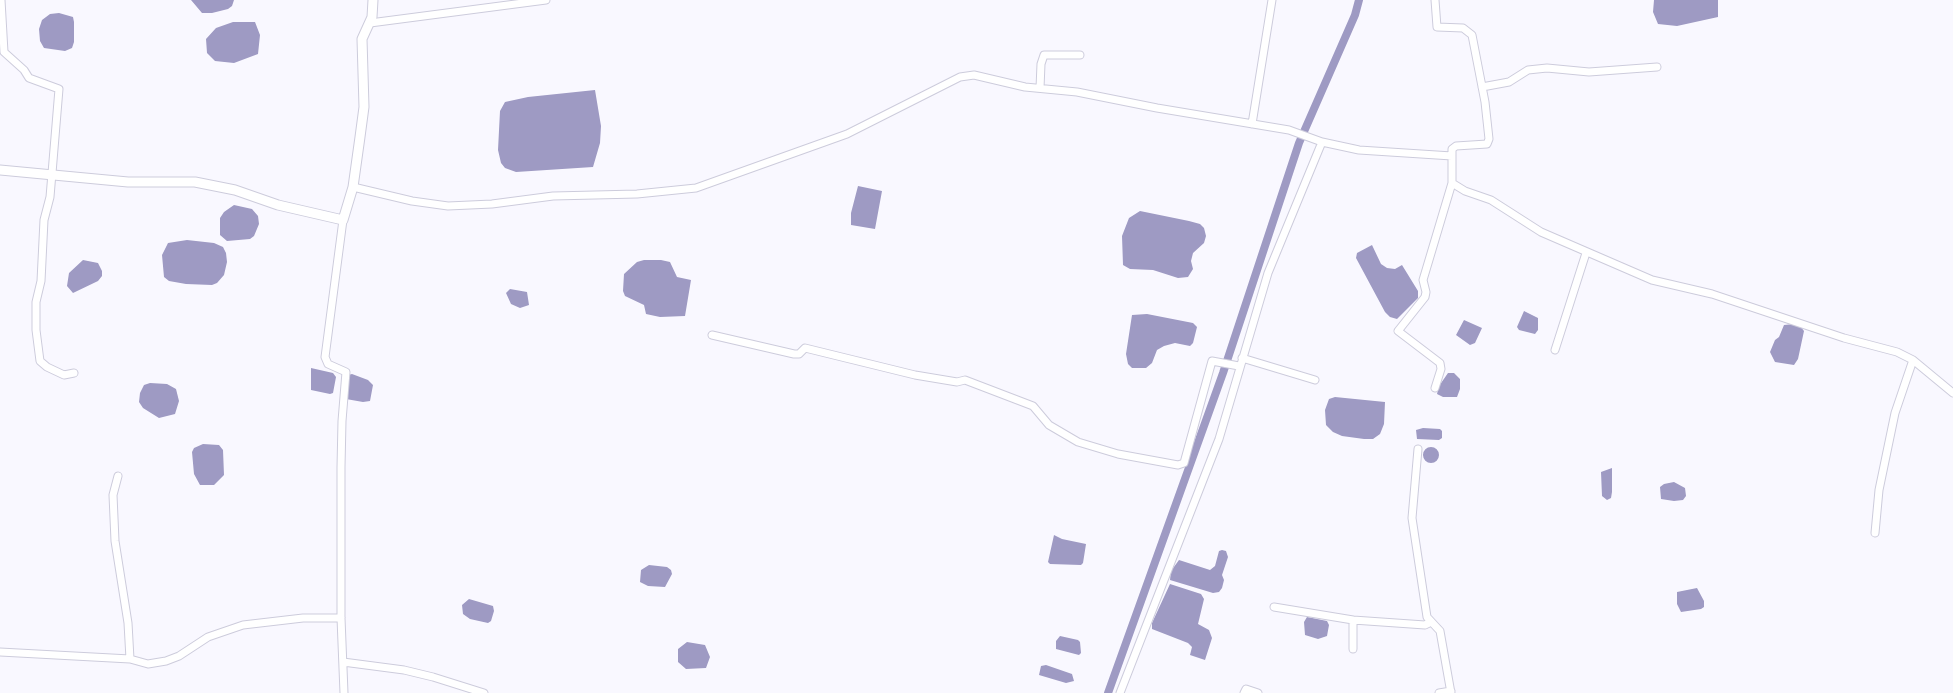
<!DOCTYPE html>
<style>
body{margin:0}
canvas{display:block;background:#f9f8ff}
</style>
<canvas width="1953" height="693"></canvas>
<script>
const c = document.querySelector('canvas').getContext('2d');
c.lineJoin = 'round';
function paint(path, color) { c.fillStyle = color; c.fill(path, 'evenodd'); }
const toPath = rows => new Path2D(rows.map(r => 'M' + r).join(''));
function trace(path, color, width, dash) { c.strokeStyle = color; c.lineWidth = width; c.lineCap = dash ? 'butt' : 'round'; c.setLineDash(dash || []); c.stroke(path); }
paint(toPath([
 [191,0,234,0,232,6,228,9,212,13,202,13],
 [1654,0,1718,0,1718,17,1677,26,1658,24,1653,12],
 [59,13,73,17,74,22,74,42,72,48,65,51,44,48,40,41,39,29,42,20,50,14],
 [233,22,255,22,260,35,258,54,234,63,215,61,207,53,206,39,216,28],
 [595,90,601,126,600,143,593,167,516,172,505,168,501,163,498,150,500,111,505,102,528,97],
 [858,186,882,191,875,229,851,225,851,213],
 [234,205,252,209,258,216,259,224,254,236,250,239,227,241,220,235,220,218,224,212],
 [1140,211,1189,221,1200,224,1204,228,1206,236,1204,243,1193,253,1191,261,1193,269,1188,277,1178,278,1153,270,1130,269,1123,265,1122,236,1129,218],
 [187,240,214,243,223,247,226,253,227,262,224,275,217,283,212,285,186,284,169,281,164,277,162,255,168,243],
 [1372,245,1381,264,1387,268,1395,269,1402,265,1418,291,1418,298,1397,319,1390,317,1385,312,1356,258,1357,253],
 [83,260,98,263,102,271,102,276,98,281,73,293,67,286,69,273],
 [644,260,661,260,670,262,677,277,691,280,685,316,660,317,646,314,644,305,625,296,623,291,624,274,637,262],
 [510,289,527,292,529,305,520,308,511,304,506,293],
 [1524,311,1538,318,1538,330,1535,334,1519,330,1517,327],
 [1147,314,1193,323,1197,327,1193,343,1190,346,1175,343,1164,346,1157,350,1152,363,1146,368,1132,368,1128,364,1126,354,1132,315],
 [1464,320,1482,328,1475,343,1470,345,1456,335],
 [1794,324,1800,326,1804,331,1798,359,1794,365,1775,362,1770,352,1775,340,1779,337,1784,325],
 [311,368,333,373,336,377,333,393,330,394,311,390],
 [1448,373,1454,373,1460,379,1460,389,1457,397,1443,397,1437,394,1439,386],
 [352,374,368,380,373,385,370,401,363,402,346,399,348,375],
 [150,383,167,384,176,389,179,401,175,414,159,418,143,408,139,402,140,393,144,385],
 [1335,397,1385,402,1384,424,1380,434,1373,439,1364,439,1342,436,1333,432,1326,425,1325,410,1329,399],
 [1423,428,1440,429,1442,431,1442,438,1439,440,1417,439,1416,430],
 [203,444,219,445,223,450,224,475,214,485,200,485,194,474,192,452,194,448],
 '1423 455a8 8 0 1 1 16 0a8 8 0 1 1-16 0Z',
 [1612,468,1612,492,1611,498,1607,500,1602,496,1601,472],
 [1674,482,1685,488,1686,496,1683,500,1674,501,1661,499,1660,487,1664,484],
 [1054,535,1062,539,1086,544,1083,563,1081,565,1050,564,1048,562],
 [1222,550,1226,551,1228,557,1222,575,1224,580,1222,588,1219,592,1213,593,1170,580,1171,571,1179,560,1210,570,1215,566,1219,551],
 [649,565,667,567,671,570,672,574,665,587,648,586,640,582,641,570],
 [1170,584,1201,594,1204,599,1198,624,1209,630,1212,638,1205,660,1190,655,1192,647,1188,643,1152,629,1152,623],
 [1697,588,1704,601,1704,607,1701,609,1681,612,1677,604,1677,592],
 [469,599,493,606,494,611,491,621,488,623,470,619,463,614,462,605],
 [1307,617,1327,621,1329,625,1327,636,1318,639,1305,635,1304,622],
 [1060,636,1078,640,1080,642,1081,653,1079,655,1056,649,1056,641],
 [687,642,705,645,710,657,706,668,686,669,678,662,678,649],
 [1046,665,1072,674,1074,681,1066,683,1039,675,1041,666]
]), '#9e9ac3');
trace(toPath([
 [1108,693,1223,373,1299,143,1355,15,1359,0]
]), '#9e9ac3', 8);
const minor = toPath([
 [1,0,4,52,24,70,29,78,59,89,50,197,44,220,41,281,36,302,36,330,40,361,47,367,64,375,74,373],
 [1435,0,1437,27,1463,28,1472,35,1485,102,1489,139,1487,144,1456,146,1452,149,1452,183,1465,191,1491,200,1541,232,1652,280,1712,294,1844,338,1897,352,1913,360,1953,393],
 [370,23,546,0],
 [1482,87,1509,82,1528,70,1547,68,1589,72,1657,67],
 [1040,88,1041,64,1044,55,1080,55],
 [1252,124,1272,0],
 [353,187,412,201,448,206,492,204,553,196,637,194,696,188,847,134,960,77,974,75,1025,87,1077,92,1157,108,1289,130,1322,142],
 [343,220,325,357,328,364,346,372,342,421,341,467,341,618,344,693],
 [712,335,794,354,799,354,805,348,915,375,957,382,965,380,1033,406,1049,425,1078,442,1118,454,1178,465,1184,463,1212,361,1239,366],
 [1555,350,1586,253],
 [1242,358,1315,380],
 [1435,388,1441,369,1440,363,1398,331,1425,297,1426,292,1423,280,1452,183],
 [1418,449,1412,518,1427,617,1440,631,1451,693],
 [118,476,113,495,115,541,128,623,130,659],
 [1875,533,1879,490,1895,413,1913,360],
 [1274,607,1353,620],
 [1353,649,1353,620,1425,625,1431,622],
 [0,652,130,659,148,664,166,661,179,656,208,637,243,625,303,618,341,618],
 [343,662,404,670,433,677,484,693],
 [1120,693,1219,439,1268,273,1322,142,1359,150,1452,156],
 [1244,693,1246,689,1258,693],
 [1439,693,1451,691]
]);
const tertiary = toPath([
 [0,170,128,182,195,182,235,190,278,205,343,220,353,187,360,137,364,107,362,39,372,17,373,0]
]);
trace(minor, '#cdccdc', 9);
trace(tertiary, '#cdccdc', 11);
trace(minor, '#fff', 7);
trace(tertiary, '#fff', 9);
</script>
